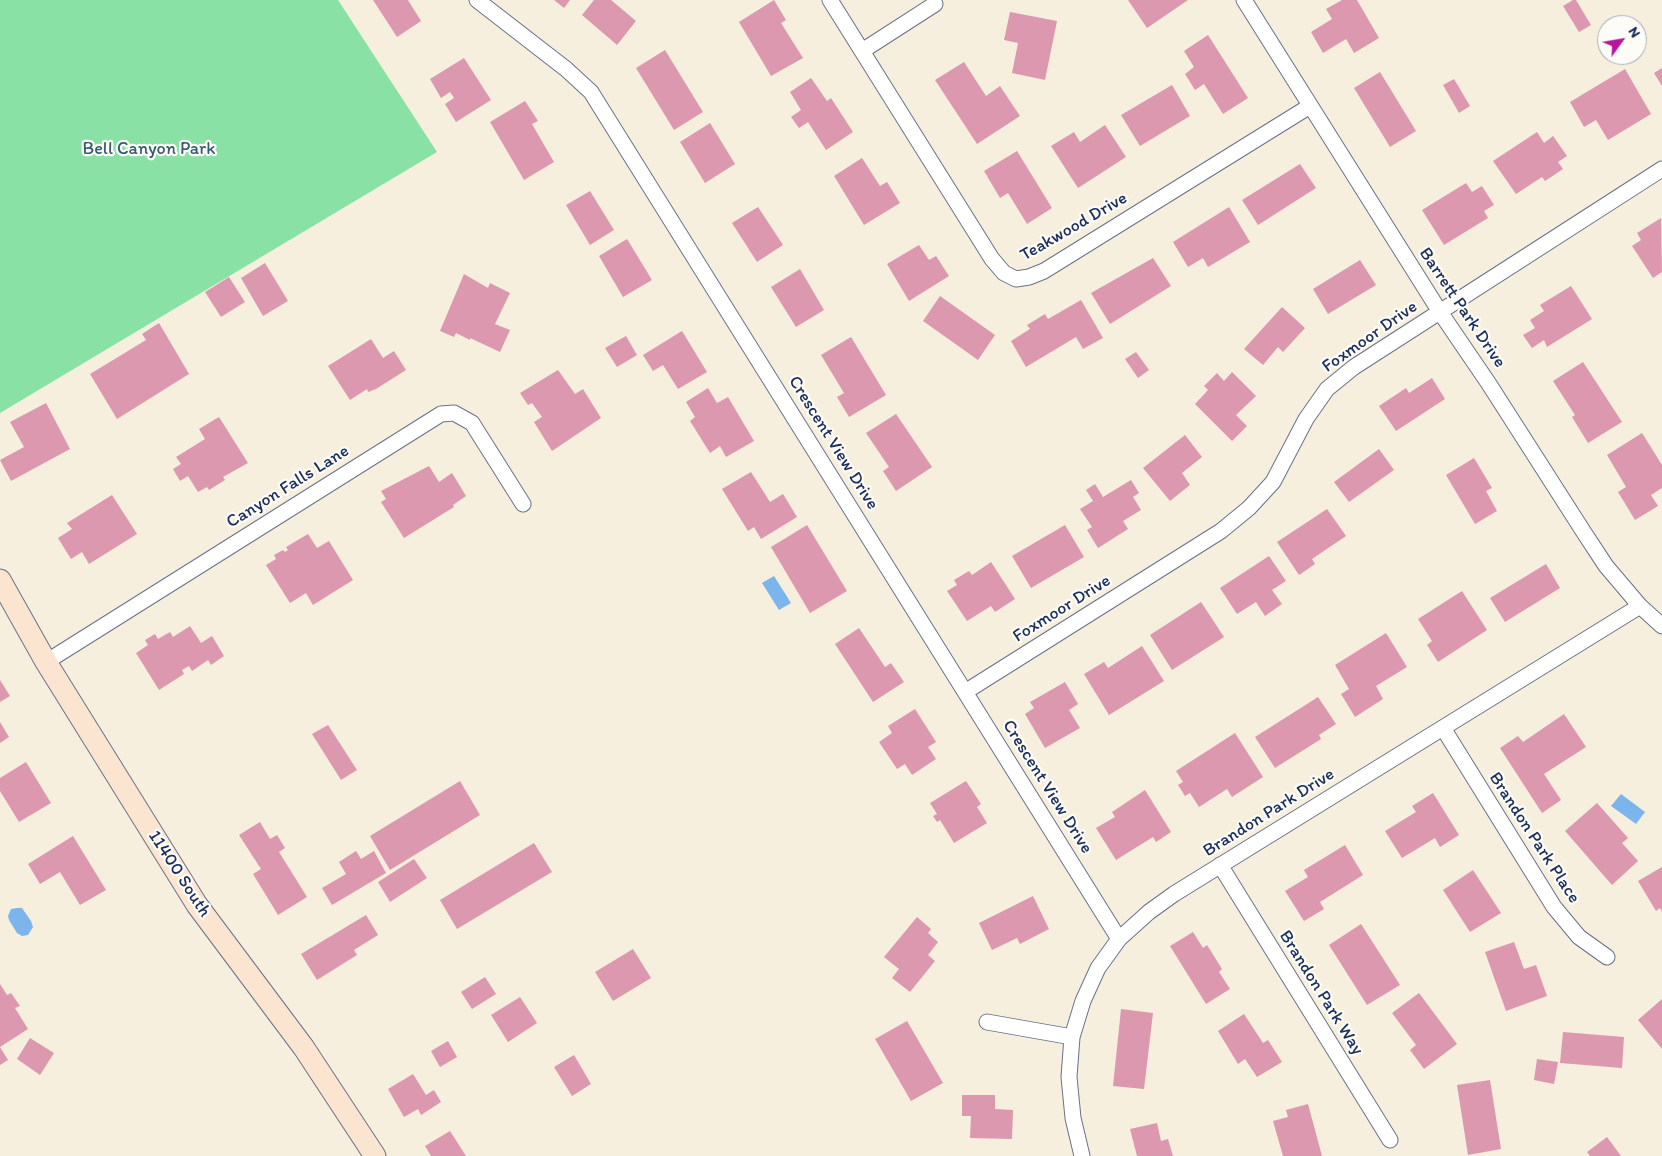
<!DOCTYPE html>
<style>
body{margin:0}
#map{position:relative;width:1662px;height:1156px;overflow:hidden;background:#f6efdd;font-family:Itim,sans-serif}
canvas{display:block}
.north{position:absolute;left:1597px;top:15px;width:50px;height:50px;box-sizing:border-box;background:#fdfcf7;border:1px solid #a3aaba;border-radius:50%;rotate:58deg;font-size:14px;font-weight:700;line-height:20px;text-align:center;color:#1b2f5e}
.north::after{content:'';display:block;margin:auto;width:18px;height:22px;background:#b5179e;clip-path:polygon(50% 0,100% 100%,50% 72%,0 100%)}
</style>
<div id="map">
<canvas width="1662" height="1156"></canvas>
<div class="north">N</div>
</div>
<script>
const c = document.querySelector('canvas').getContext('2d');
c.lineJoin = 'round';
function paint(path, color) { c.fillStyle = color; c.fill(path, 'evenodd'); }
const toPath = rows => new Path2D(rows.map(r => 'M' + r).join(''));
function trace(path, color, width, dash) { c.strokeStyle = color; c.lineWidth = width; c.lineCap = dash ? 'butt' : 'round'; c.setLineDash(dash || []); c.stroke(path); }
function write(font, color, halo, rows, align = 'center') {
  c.font = font + ' Itim,sans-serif'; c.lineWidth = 4.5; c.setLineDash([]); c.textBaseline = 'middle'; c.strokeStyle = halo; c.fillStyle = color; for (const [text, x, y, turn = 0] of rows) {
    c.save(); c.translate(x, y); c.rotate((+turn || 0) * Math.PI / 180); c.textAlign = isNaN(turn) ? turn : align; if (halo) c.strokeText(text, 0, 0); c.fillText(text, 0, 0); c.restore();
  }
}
paint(toPath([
 [0,0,338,0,437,152,0,413]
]), '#89e1a5');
paint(toPath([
 [774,576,791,603,779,610,762,583],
 [1621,794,1645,812,1636,824,1611,806],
 [17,908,22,908,31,921,33,927,28,935,22,936,17,933,9,920,8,916,11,909]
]), '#7cb4ec');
paint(toPath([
 [373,0,408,0,421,21,397,37],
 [554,0,570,0,564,8],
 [594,0,611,0,636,21,617,45,582,15],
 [774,0,786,20,781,23,803,58,771,76,739,22],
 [1128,0,1188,0,1147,28],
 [1342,0,1357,0,1379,38,1354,53,1346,39,1323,53,1311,32,1332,19,1326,9],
 [1573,0,1576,0,1591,25,1579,32,1563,6],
 [1010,12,1057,21,1045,80,1012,73,1018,43,1004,40],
 [1208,35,1248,98,1223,114,1204,84,1195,90,1185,74,1194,67,1184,51],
 [665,50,703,112,674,130,636,68],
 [464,58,491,100,456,122,445,104,454,98,450,92,441,98,430,79],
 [964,62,986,96,1000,86,1020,116,977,144,935,80],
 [1662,68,1662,86,1654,73],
 [1625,69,1651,114,1608,140,1596,120,1584,127,1570,102],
 [1380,72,1416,131,1390,147,1354,88],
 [811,78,827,101,831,98,853,132,826,150,808,122,799,128,791,117,801,110,790,92],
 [1454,79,1470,106,1459,113,1443,85],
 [1172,85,1190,116,1140,146,1121,115],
 [525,101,538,121,532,124,554,162,524,180,490,122],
 [710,123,735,164,705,183,680,142],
 [1105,125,1126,157,1078,188,1051,146,1074,132,1080,142],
 [1537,132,1544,143,1553,136,1567,156,1558,162,1563,169,1545,181,1542,177,1516,194,1493,161],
 [1017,151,1052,208,1027,224,1008,193,1000,198,984,171],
 [862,158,880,186,887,182,900,203,864,225,834,176],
 [1300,164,1316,188,1258,225,1242,200],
 [1466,183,1472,192,1482,186,1494,205,1484,211,1488,218,1444,245,1422,210],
 [590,191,614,230,590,245,566,205],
 [758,207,783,245,757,262,732,223],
 [1229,207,1250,242,1208,267,1203,258,1188,267,1173,242],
 [1661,218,1662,272,1653,278,1632,246,1641,240,1637,233],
 [627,239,652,280,623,297,599,256],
 [919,245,929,260,936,256,949,276,909,301,887,264],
 [1153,258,1171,286,1110,324,1091,293],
 [1360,260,1376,285,1328,314,1313,289],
 [265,263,288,301,263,316,241,278],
 [800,269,824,310,796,327,771,287],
 [464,274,488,288,490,283,510,293,495,324,510,330,500,352,470,338,470,340,456,333,454,337,440,331],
 [229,277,245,302,221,317,205,292],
 [1571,286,1592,319,1547,347,1544,340,1532,348,1523,335,1535,328,1530,320,1544,311,1540,305],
 [940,296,995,335,978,360,923,321],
 [1081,300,1103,338,1083,349,1076,337,1026,367,1011,341,1030,329,1027,325,1045,314,1048,319],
 [1282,307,1305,328,1283,352,1278,347,1263,365,1244,349],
 [159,323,189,374,117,419,90,374,146,340,142,334],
 [682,331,707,372,678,389,663,365,653,371,643,355],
 [626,336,637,355,617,367,605,348],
 [851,337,886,395,849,417,837,397,844,393,821,355],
 [371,339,383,358,394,351,406,370,376,389,368,392,367,389,350,400,328,366],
 [1136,352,1149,370,1138,378,1125,359],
 [1583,362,1622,422,1588,443,1572,417,1575,415,1553,381],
 [558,370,575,394,583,389,601,418,552,451,534,422,542,417,532,403,528,405,520,393],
 [1232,372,1256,396,1236,415,1247,426,1232,441,1195,404,1208,390,1204,386,1217,373,1224,381],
 [1432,378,1445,399,1396,431,1379,406,1406,388,1409,393],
 [708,388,717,403,728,397,754,441,726,457,720,446,710,453,690,421,695,417,686,402],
 [46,403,70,449,11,481,0,460,24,447,10,422],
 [896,414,932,467,896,491,883,471,889,467,866,433],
 [219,417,248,463,223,477,225,480,209,490,207,487,198,492,188,476,180,481,173,469,181,464,176,457,205,439,199,429],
 [1642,433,1662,465,1662,488,1651,495,1658,506,1635,520,1618,492,1626,487,1607,455],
 [1185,435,1202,457,1182,473,1190,485,1170,501,1143,468],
 [1379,449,1394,470,1349,502,1334,482],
 [1474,458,1492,488,1486,491,1497,511,1475,524,1446,475],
 [429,466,439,482,452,473,466,496,453,505,454,507,404,538,381,502,386,499,381,491],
 [751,472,770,502,783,494,797,517,761,539,754,527,748,531,722,489],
 [1131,480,1139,493,1133,497,1141,510,1123,521,1128,529,1098,548,1087,530,1092,527,1080,509,1093,501,1086,490,1095,484,1103,497],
 [112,495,137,534,89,564,82,552,71,559,58,538,72,529,67,523],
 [1327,509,1346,536,1312,559,1315,564,1299,575,1277,542],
 [807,525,847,591,810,613,771,547],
 [1065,525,1084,557,1031,588,1012,556],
 [308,534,317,548,329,541,353,580,313,605,306,593,290,603,266,565,276,559,274,555,283,550,285,552,288,550,286,547],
 [1269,556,1286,581,1272,590,1282,604,1265,616,1256,602,1237,614,1220,588],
 [991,562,1015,599,995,612,991,606,967,621,947,591,957,585,954,580,969,571,972,575],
 [1546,564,1560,588,1505,622,1490,598],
 [1462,591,1487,630,1438,662,1427,645,1432,641,1418,619],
 [1201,602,1224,637,1172,670,1150,635],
 [190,626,201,643,212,636,224,656,211,665,208,660,192,671,189,666,182,670,184,674,159,690,136,653,148,645,145,640,155,634,158,639,170,632,173,637],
 [859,628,885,667,891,663,904,682,873,702,835,644],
 [1386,633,1407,667,1376,686,1383,699,1355,717,1341,694,1349,689,1335,665],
 [1142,646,1164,681,1109,715,1084,674,1104,662,1108,668],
 [0,680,10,696,0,702],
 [1065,682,1078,704,1069,710,1080,728,1045,748,1025,714,1034,708,1030,702],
 [1318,697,1336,724,1319,735,1321,739,1275,768,1255,737],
 [915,709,936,742,928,747,936,759,912,775,905,764,897,769,879,742,892,733,888,726],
 [1564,714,1586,747,1544,774,1561,800,1542,813,1500,748,1518,736,1523,742],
 [0,722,9,737,0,743],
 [328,725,357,770,341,780,312,734],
 [1235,733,1263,777,1232,797,1227,789,1199,807,1190,793,1185,796,1178,785,1183,782,1176,771],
 [26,762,51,803,19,822,0,791,0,778],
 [460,781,480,815,390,870,370,836],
 [966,781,981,804,977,807,987,823,954,843,940,820,937,822,933,816,937,814,930,803],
 [1145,790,1171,832,1156,842,1153,837,1116,860,1096,828,1115,817,1112,812],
 [1433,793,1459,835,1440,847,1435,838,1402,858,1385,831,1416,812,1412,806],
 [1597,803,1628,838,1622,843,1638,861,1612,885,1565,831],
 [260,822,270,839,277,835,285,848,279,852,307,897,278,915,253,874,261,869,239,835],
 [73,836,106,890,80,905,60,872,40,884,28,864],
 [534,843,552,872,457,929,440,900],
 [1345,845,1363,875,1320,902,1324,909,1304,921,1285,891,1308,877,1304,870],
 [356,851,361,859,374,851,386,873,332,905,322,888,346,874,339,862],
 [414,859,427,878,390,902,378,882],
 [1662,867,1662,912,1660,908,1656,911,1638,881],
 [1473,870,1501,913,1470,932,1443,890],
 [1033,896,1049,929,1020,944,1017,938,992,950,979,923],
 [366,915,378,935,354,950,357,955,317,980,301,954],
 [917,917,931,929,928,933,938,942,928,955,935,961,910,992,892,978,899,969,884,957],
 [1361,924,1400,985,1367,1005,1329,945],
 [1193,932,1203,948,1207,945,1222,969,1219,972,1230,989,1206,1004,1170,946],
 [1514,942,1524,969,1536,965,1547,996,1506,1011,1485,952],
 [633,949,651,978,613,1001,595,972],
 [485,977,496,994,472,1009,461,992],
 [0,984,7,995,11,993,20,1006,15,1008,28,1029,0,1047,8,1060,0,1065],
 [1419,993,1457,1044,1424,1069,1410,1050,1416,1045,1392,1013],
 [520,997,537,1023,508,1042,491,1015],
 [1662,999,1662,1049,1638,1020],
 [1121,1009,1153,1013,1144,1089,1113,1086],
 [1244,1014,1263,1043,1268,1040,1282,1062,1257,1077,1245,1059,1238,1064,1218,1031],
 [907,1021,943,1083,911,1101,875,1039],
 [1563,1032,1624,1037,1622,1068,1560,1063],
 [30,1038,54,1053,40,1075,17,1059],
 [448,1041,457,1057,440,1067,431,1051],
 [574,1055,591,1084,572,1096,554,1067],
 [1537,1059,1558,1062,1554,1084,1534,1080],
 [413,1074,426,1095,434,1090,441,1102,421,1115,418,1109,404,1117,388,1089],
 [1490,1080,1501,1149,1468,1155,1457,1085],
 [962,1095,995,1095,995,1109,1013,1110,1012,1139,970,1138,971,1116,962,1116],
 [1308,1104,1322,1156,1283,1156,1273,1121,1288,1117,1286,1110],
 [1157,1123,1161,1141,1168,1139,1173,1156,1137,1156,1130,1129],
 [450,1131,466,1156,431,1156,425,1146],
 [1607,1137,1621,1156,1590,1156,1587,1152]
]), '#dc98af');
const street = toPath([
 [477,0,566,69,591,92,1119,939],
 [830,0,992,259,1004,273,1016,279,1029,277,1044,271,1310,106],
 [1244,0,1440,312,1489,384,1583,531,1606,566,1640,606,1662,626],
 [862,51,935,4],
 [46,662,441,414,454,413,472,423,523,504],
 [965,692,1221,531,1249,508,1273,482,1306,419,1327,389,1354,367,1662,169],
 [1443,728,1554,907,1579,937,1607,957],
 [1220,865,1390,1140],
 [987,1022,1072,1037],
 [1082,1156,1073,1118,1069,1077,1072,1037,1083,1001,1098,968,1119,939,1149,912,1174,894,1640,606]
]);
const secondary = toPath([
 [0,580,46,662,197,905,304,1048,375,1156]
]);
trace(street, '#68728a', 17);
trace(secondary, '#68728a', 23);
trace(street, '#fff', 15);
trace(secondary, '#fce5d0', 21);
write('18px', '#365c70', '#fdfcf7', [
 ["Bell Canyon Park",149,149]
]);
write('18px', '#1b2f5e', '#fdfcf7', [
 ["Teakwood Drive",1074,227,-30],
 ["Barrett Park Drive",1462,308,56],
 ["Foxmoor Drive",1370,337,-35],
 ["Crescent View Drive",833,443,58],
 ["Canyon Falls Lane",288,487,-32],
 ["Foxmoor Drive",1062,609,-32],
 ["Crescent View Drive",1047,787,58],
 ["Brandon Park Drive",1269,813,-32],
 ["Brandon Park Place",1534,838,57],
 ["11400 South",179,874,57],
 ["Brandon Park Way",1321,993,58]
]);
</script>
